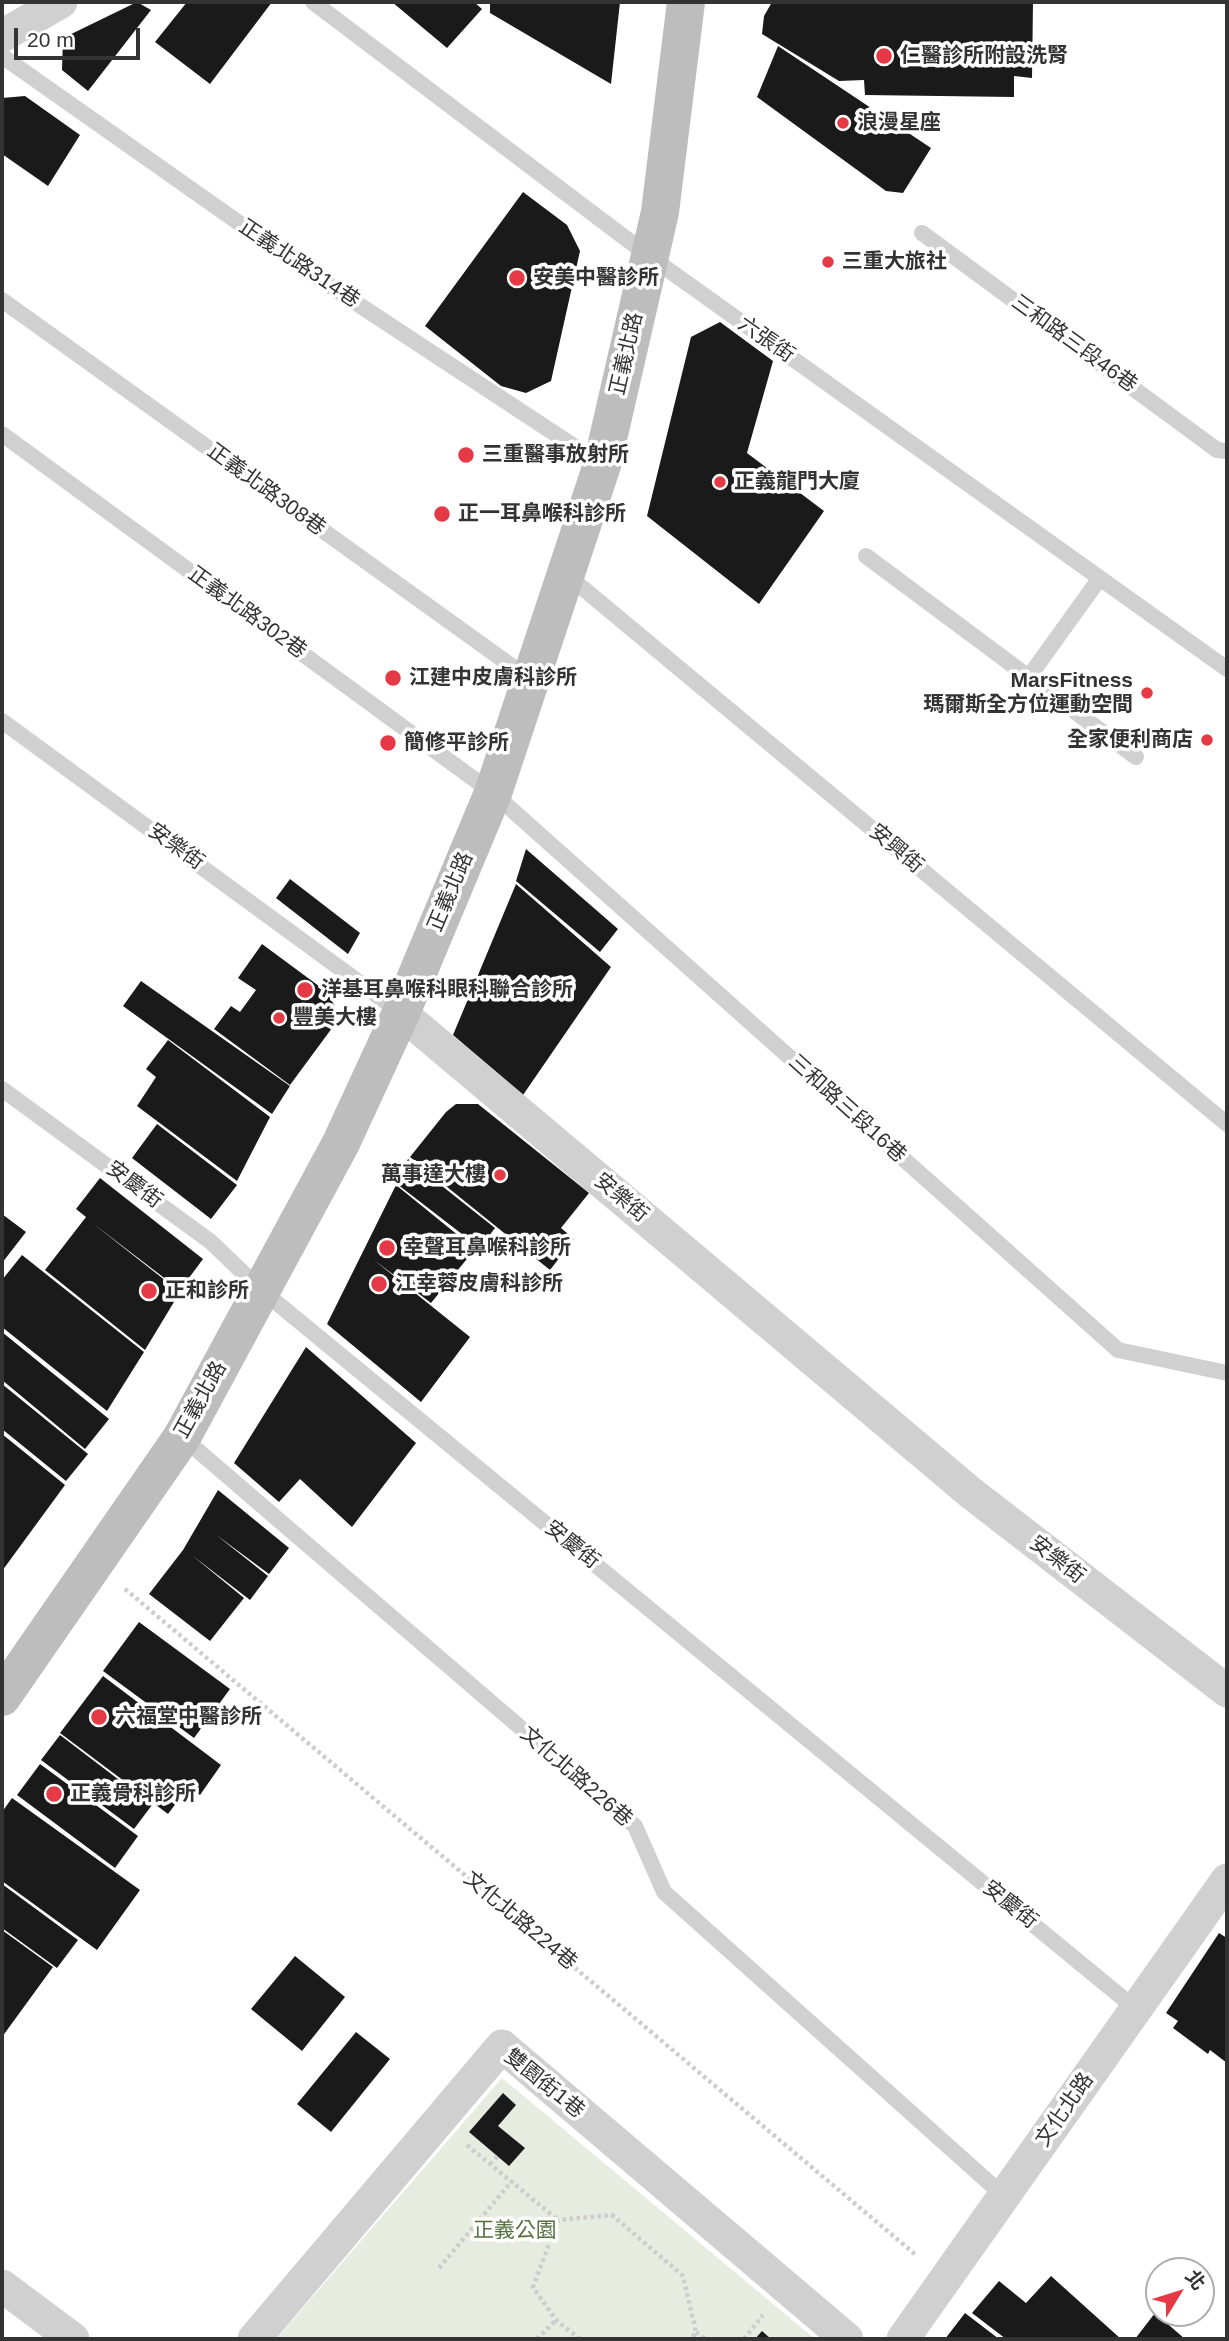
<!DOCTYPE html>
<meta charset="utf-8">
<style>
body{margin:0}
#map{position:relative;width:1229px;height:2341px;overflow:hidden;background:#fff;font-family:Helvetica,"Noto Sans TC",sans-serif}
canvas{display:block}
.frame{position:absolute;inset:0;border:4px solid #333;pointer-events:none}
.north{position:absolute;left:1145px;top:2257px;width:70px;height:70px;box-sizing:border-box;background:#fff;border:2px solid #adadad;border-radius:50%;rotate:52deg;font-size:19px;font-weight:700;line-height:28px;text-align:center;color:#333}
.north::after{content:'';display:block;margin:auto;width:24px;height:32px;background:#e63946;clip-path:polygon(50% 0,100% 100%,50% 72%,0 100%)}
.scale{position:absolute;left:14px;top:28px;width:126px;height:32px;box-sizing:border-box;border:4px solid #333;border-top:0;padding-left:9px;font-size:21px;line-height:24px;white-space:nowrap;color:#333;-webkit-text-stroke:5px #fff;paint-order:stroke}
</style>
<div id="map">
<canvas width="1229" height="2341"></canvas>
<div class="frame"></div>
<div class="north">北</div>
<div class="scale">20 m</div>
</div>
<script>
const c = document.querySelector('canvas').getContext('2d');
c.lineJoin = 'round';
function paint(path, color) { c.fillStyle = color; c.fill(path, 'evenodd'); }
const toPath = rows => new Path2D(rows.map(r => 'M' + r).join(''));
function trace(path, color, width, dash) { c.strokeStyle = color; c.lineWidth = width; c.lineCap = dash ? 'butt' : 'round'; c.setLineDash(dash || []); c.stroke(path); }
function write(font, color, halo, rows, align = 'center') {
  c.font = font + ' Helvetica,"Noto Sans TC",sans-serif'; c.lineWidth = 7; c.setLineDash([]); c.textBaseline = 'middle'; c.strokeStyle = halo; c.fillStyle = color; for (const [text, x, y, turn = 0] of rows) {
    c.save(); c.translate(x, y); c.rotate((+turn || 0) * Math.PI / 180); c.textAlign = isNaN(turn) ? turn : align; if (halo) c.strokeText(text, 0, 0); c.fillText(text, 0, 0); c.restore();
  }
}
paint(toPath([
 [502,2078,815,2339,276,2339]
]), '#e6ecdf');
paint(toPath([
 [137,2,151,10,88,91,62,70,63,38],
 [187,2,272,2,210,84,155,42],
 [392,2,474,2,482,9,447,48],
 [490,2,620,2,611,84,490,13],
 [772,2,1033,2,1032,78,1014,76,1014,97,865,95,864,80,839,81,762,34,764,16],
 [778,46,931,148,903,193,886,191,757,97],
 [25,96,80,135,48,186,2,154,2,98],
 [523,192,567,225,580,251,551,381,526,393,501,386,425,326],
 [720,322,773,361,747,453,824,511,759,604,647,516,691,337],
 [526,849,618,929,600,952,516,881],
 [290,879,360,933,348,954,276,898],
 [516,884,611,967,523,1095,453,1035],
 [262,944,327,992,338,1012,335,1024,290,1085,214,1029,231,1006,240,1012,256,990,238,978],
 [141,981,290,1086,272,1114,123,1006],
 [168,1040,270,1117,237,1181,137,1106,156,1077,146,1069],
 [456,1104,478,1104,589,1193,561,1228,574,1239,550,1270,410,1157,446,1112],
 [157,1124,237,1185,211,1219,132,1158],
 [408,1159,495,1228,480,1248,397,1184],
 [100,1178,203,1259,180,1290,91,1222,180,1292,145,1350,45,1270,86,1217,76,1209],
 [396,1185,475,1249,431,1303,374,1260,470,1337,421,1402,327,1324],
 [2,1214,26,1232,2,1263],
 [22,1255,144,1352,107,1411,2,1327,2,1280],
 [2,1332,109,1419,85,1449,2,1380],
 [306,1347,416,1443,352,1527,300,1479,279,1502,234,1463],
 [2,1384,88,1454,66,1481,2,1429],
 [2,1434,65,1485,2,1571],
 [218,1490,289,1548,269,1574,215,1534,268,1576,250,1600,193,1556,244,1598,210,1641,149,1594,183,1550],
 [139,1622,230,1689,194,1738,103,1671],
 [103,1676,221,1765,200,1795,189,1786,168,1814,60,1733],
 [60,1735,152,1805,134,1829,41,1760],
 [40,1764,138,1836,115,1868,17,1795],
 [12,1798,140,1890,97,1950,2,1881,2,1812],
 [2,1884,78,1940,57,1968,2,1928],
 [2,1930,53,1967,2,2037],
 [1219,1933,1227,1938,1227,2063,1210,2050,1208,2054,1173,2028,1178,2021,1166,2013],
 [295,1956,345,1997,302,2051,251,2009],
 [356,2032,390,2059,331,2132,297,2104],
 [503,2093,516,2105,498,2126,525,2148,509,2166,469,2132],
 [1051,2276,1121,2339,1006,2339,972,2313,999,2281,1026,2303],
 [965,2313,999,2339,945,2339],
 [1155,2313,1185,2339,1135,2339],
 [762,2331,771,2339,755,2339]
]), '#1a1a1a');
trace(toPath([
 [125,1589,916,2255],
 [467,2145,558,2220],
 [490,2164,498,2156],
 [439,2268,512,2181],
 [696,2332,705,2339],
 [537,2339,556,2320],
 [580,2339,556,2320,533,2287,558,2220,612,2215,683,2276,696,2332,691,2339],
 [744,2339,763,2315]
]), '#cdcdcd', 4.5, [3.5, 3.5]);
trace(toPath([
 [313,2,649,256,1227,669],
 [2,56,303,268,601,464],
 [922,233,1217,450,1227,451],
 [2,300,531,680],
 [2,434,493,793,1118,1350,1227,1373],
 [866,556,1136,757],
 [567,575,1227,1124],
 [1028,678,1100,578],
 [2,721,401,1013],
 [2,1089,211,1242,260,1289,1136,2009],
 [182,1437,635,1826,664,1892,1004,2196]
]), '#d0d0d0', 16);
trace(toPath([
 [2,36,61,2],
 [401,1013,971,1493,1227,1691],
 [2,2286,73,2339],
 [254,2339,502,2046,847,2339],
 [903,2339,1227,1880]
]), '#d0d0d0', 33);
trace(toPath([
 [2,1697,182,1437,341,1143,401,1013,493,793,602,465,660,212,686,2]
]), '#bdbdbd', 38);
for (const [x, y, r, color] of [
 [884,56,9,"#e63946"],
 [843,123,7,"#e63946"],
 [828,262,7,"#e63946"],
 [517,278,9,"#e63946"],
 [466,455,9,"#e63946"],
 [720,482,7,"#e63946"],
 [442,514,9,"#e63946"],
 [393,678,9,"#e63946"],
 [1147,693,7,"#e63946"],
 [1207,740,7,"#e63946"],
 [388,743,9,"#e63946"],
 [305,990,9,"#e63946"],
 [279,1018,7,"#e63946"],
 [500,1175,7,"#e63946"],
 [387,1248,9,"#e63946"],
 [379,1284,9,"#e63946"],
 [149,1291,9,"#e63946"],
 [99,1717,9,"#e63946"],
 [54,1794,9,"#e63946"]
]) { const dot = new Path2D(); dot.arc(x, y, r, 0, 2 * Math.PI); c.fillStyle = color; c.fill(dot); trace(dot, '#fff', 2.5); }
write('bold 21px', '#333', '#fff', [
 ["仁醫診所附設洗腎",900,56],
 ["浪漫星座",857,123],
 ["三重大旅社",842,262],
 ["安美中醫診所",533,278],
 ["三重醫事放射所",482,455],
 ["正義龍門大廈",734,482],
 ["正一耳鼻喉科診所",458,514],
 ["江建中皮膚科診所",409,678],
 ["MarsFitness",1133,681,"right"],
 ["瑪爾斯全方位運動空間",1133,705,"right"],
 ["全家便利商店",1193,740,"right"],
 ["簡修平診所",404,743],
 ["洋基耳鼻喉科眼科聯合診所",321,990],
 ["豐美大樓",293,1018],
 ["萬事達大樓",486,1175,"right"],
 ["幸聲耳鼻喉科診所",403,1248],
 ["江幸蓉皮膚科診所",395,1284],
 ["正和診所",165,1291],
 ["六福堂中醫診所",115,1717],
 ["正義骨科診所",70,1794]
], 'left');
write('21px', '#333', '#fff', [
 ["正義北路314巷",299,264,34],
 ["六張街",766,340,35],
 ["三和路三段46巷",1074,344,36],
 ["正義北路",627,354,-77],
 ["正義北路308巷",266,490,36],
 ["正義北路302巷",247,613,36],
 ["安樂街",176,847,36],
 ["安興街",896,849,40],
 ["正義北路",451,892,-67],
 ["三和路三段16巷",847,1109,42],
 ["安慶街",134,1185,37],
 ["安樂街",621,1198,40],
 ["正義北路",201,1400,-61],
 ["安慶街",572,1545,39],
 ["安樂街",1057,1560,38],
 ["文化北路226巷",576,1777,41],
 ["安慶街",1010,1905,39],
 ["文化北路224巷",520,1921,40],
 ["雙園街1巷",544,2084,39],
 ["文化北路",1065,2110,-55]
]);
write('21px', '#56703f', '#fff', [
 ["正義公園",515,2231]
]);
</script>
